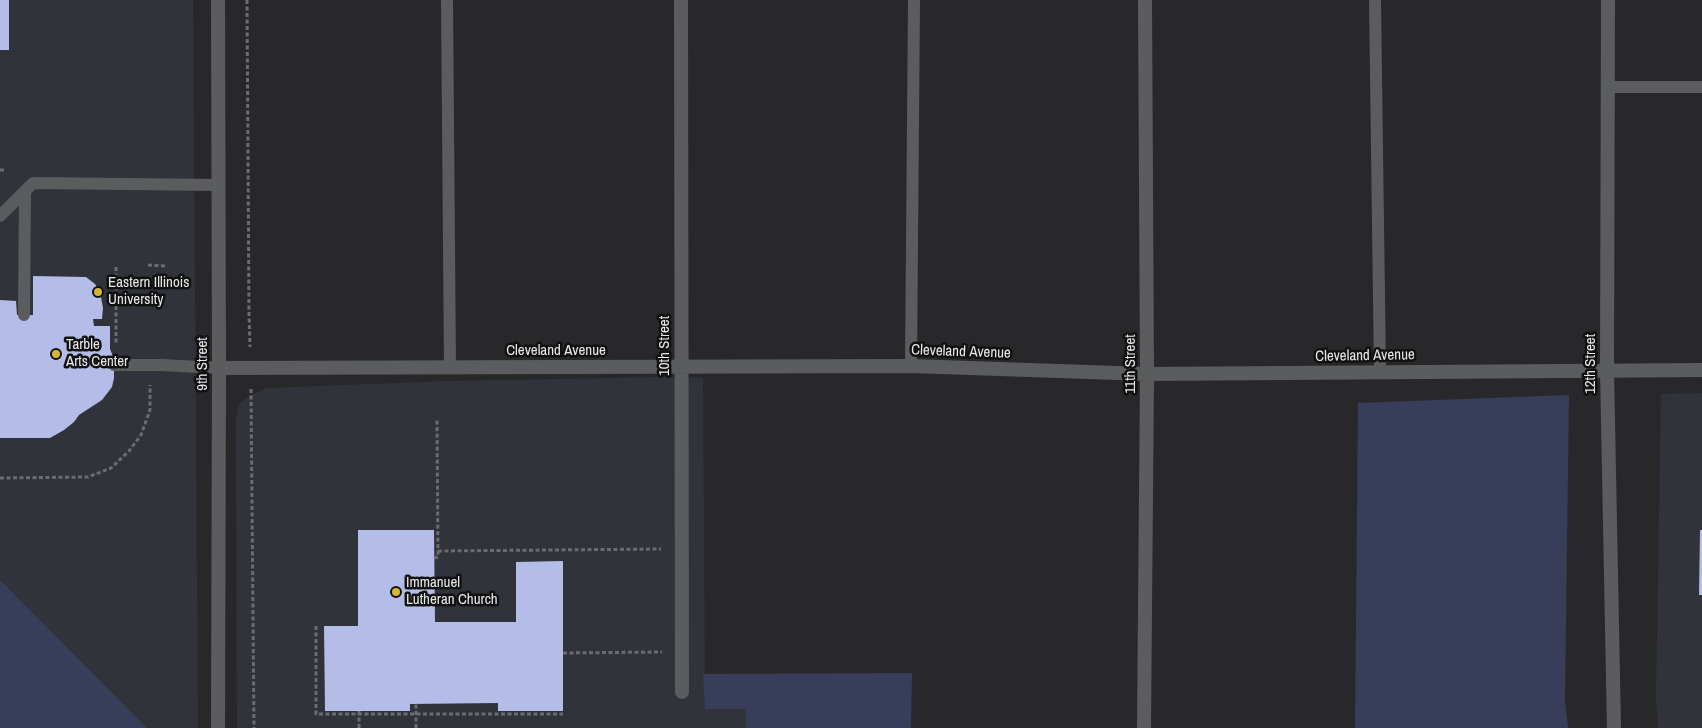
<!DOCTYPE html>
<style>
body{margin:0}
canvas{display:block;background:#28282b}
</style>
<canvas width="1702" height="728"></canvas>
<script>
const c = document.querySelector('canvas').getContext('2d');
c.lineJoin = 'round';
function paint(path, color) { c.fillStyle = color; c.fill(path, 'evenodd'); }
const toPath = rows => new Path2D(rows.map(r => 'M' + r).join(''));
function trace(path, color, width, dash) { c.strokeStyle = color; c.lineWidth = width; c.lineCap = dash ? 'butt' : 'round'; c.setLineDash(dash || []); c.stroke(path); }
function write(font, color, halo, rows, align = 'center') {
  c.font = font + ' "Archivo Narrow",sans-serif'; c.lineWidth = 5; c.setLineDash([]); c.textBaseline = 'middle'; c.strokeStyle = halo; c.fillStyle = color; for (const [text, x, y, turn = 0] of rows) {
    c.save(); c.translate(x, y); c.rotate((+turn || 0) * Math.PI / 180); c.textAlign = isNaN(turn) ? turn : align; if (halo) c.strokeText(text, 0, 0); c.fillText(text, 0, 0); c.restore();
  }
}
paint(toPath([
 [0,0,193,0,198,728,0,728],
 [665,377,703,378,705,708,746,709,746,728,237,728,236,419,239,405,247,397,267,388,449,381],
 [1702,393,1702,728,1658,728,1656,697,1661,394]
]), '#31333b');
paint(toPath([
 [1569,395,1565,700,1568,728,1355,728,1358,403],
 [0,580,147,728,0,728],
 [912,673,911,728,746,728,746,709,705,709,703,674]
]), '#383d59');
paint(toPath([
 [0,0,9,0,9,50,0,50],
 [33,276,86,277,95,284,100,292,103,308,102,319,93,319,94,326,110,326,110,349,114,359,114,378,112,387,102,400,79,415,74,422,64,430,50,438,0,438,0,300,16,301,17,315,33,315],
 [358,530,434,530,435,622,516,622,516,562,563,561,563,711,498,711,498,703,410,704,410,711,325,711,324,626,358,626],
 [1700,530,1702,530,1702,595,1699,595]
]), '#b4bde7');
trace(toPath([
 [247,0,249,315,250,347],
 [0,170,4,170],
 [148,265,165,266],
 [116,267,116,344],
 [251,389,254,728],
 [0,478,88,477,111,468,129,451,141,435,150,410,150,385],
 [438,551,661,549],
 [434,558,438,557,437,420],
 [316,626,316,714,563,714],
 [563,653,662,652],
 [359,711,359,728],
 [416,728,416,704]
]), '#6c6c6f', 3, [4, 2.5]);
trace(toPath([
 [447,0,450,367],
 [1375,0,1380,372],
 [1608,87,1702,87],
 [0,216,33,183,218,185],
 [24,315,25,191],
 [114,365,162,365,219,368],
 [911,366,914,0]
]), '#5b5c5d', 12);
trace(toPath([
 [681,0,682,692],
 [1608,0,1607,370,1614,728],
 [219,368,911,366,1147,374,1702,370],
 [218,728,219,368,218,0],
 [1144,728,1147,374,1145,0]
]), '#5b5c5d', 14);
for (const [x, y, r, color] of [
 [98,292,5,"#d3b635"],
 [56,354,5,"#d3b635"],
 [396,592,5,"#d3b635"]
]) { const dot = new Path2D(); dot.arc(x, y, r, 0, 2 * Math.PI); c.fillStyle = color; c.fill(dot); trace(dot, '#111112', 2); }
write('15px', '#e7e8ea', '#111112', [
 ["Eastern Illinois",108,283],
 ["University",108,300],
 ["Tarble",66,345],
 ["Arts Center",66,362],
 ["Immanuel",406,583],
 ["Lutheran Church",406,600]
], 'left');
write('15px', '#e7e8ea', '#111112', [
 ["10th Street",665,346,-90],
 ["Cleveland Avenue",556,351],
 ["Cleveland Avenue",961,352,2],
 ["Cleveland Avenue",1365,356,-1],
 ["9th Street",203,364,-90],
 ["11th Street",1131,364,-90],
 ["12th Street",1591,364,-90]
]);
</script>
